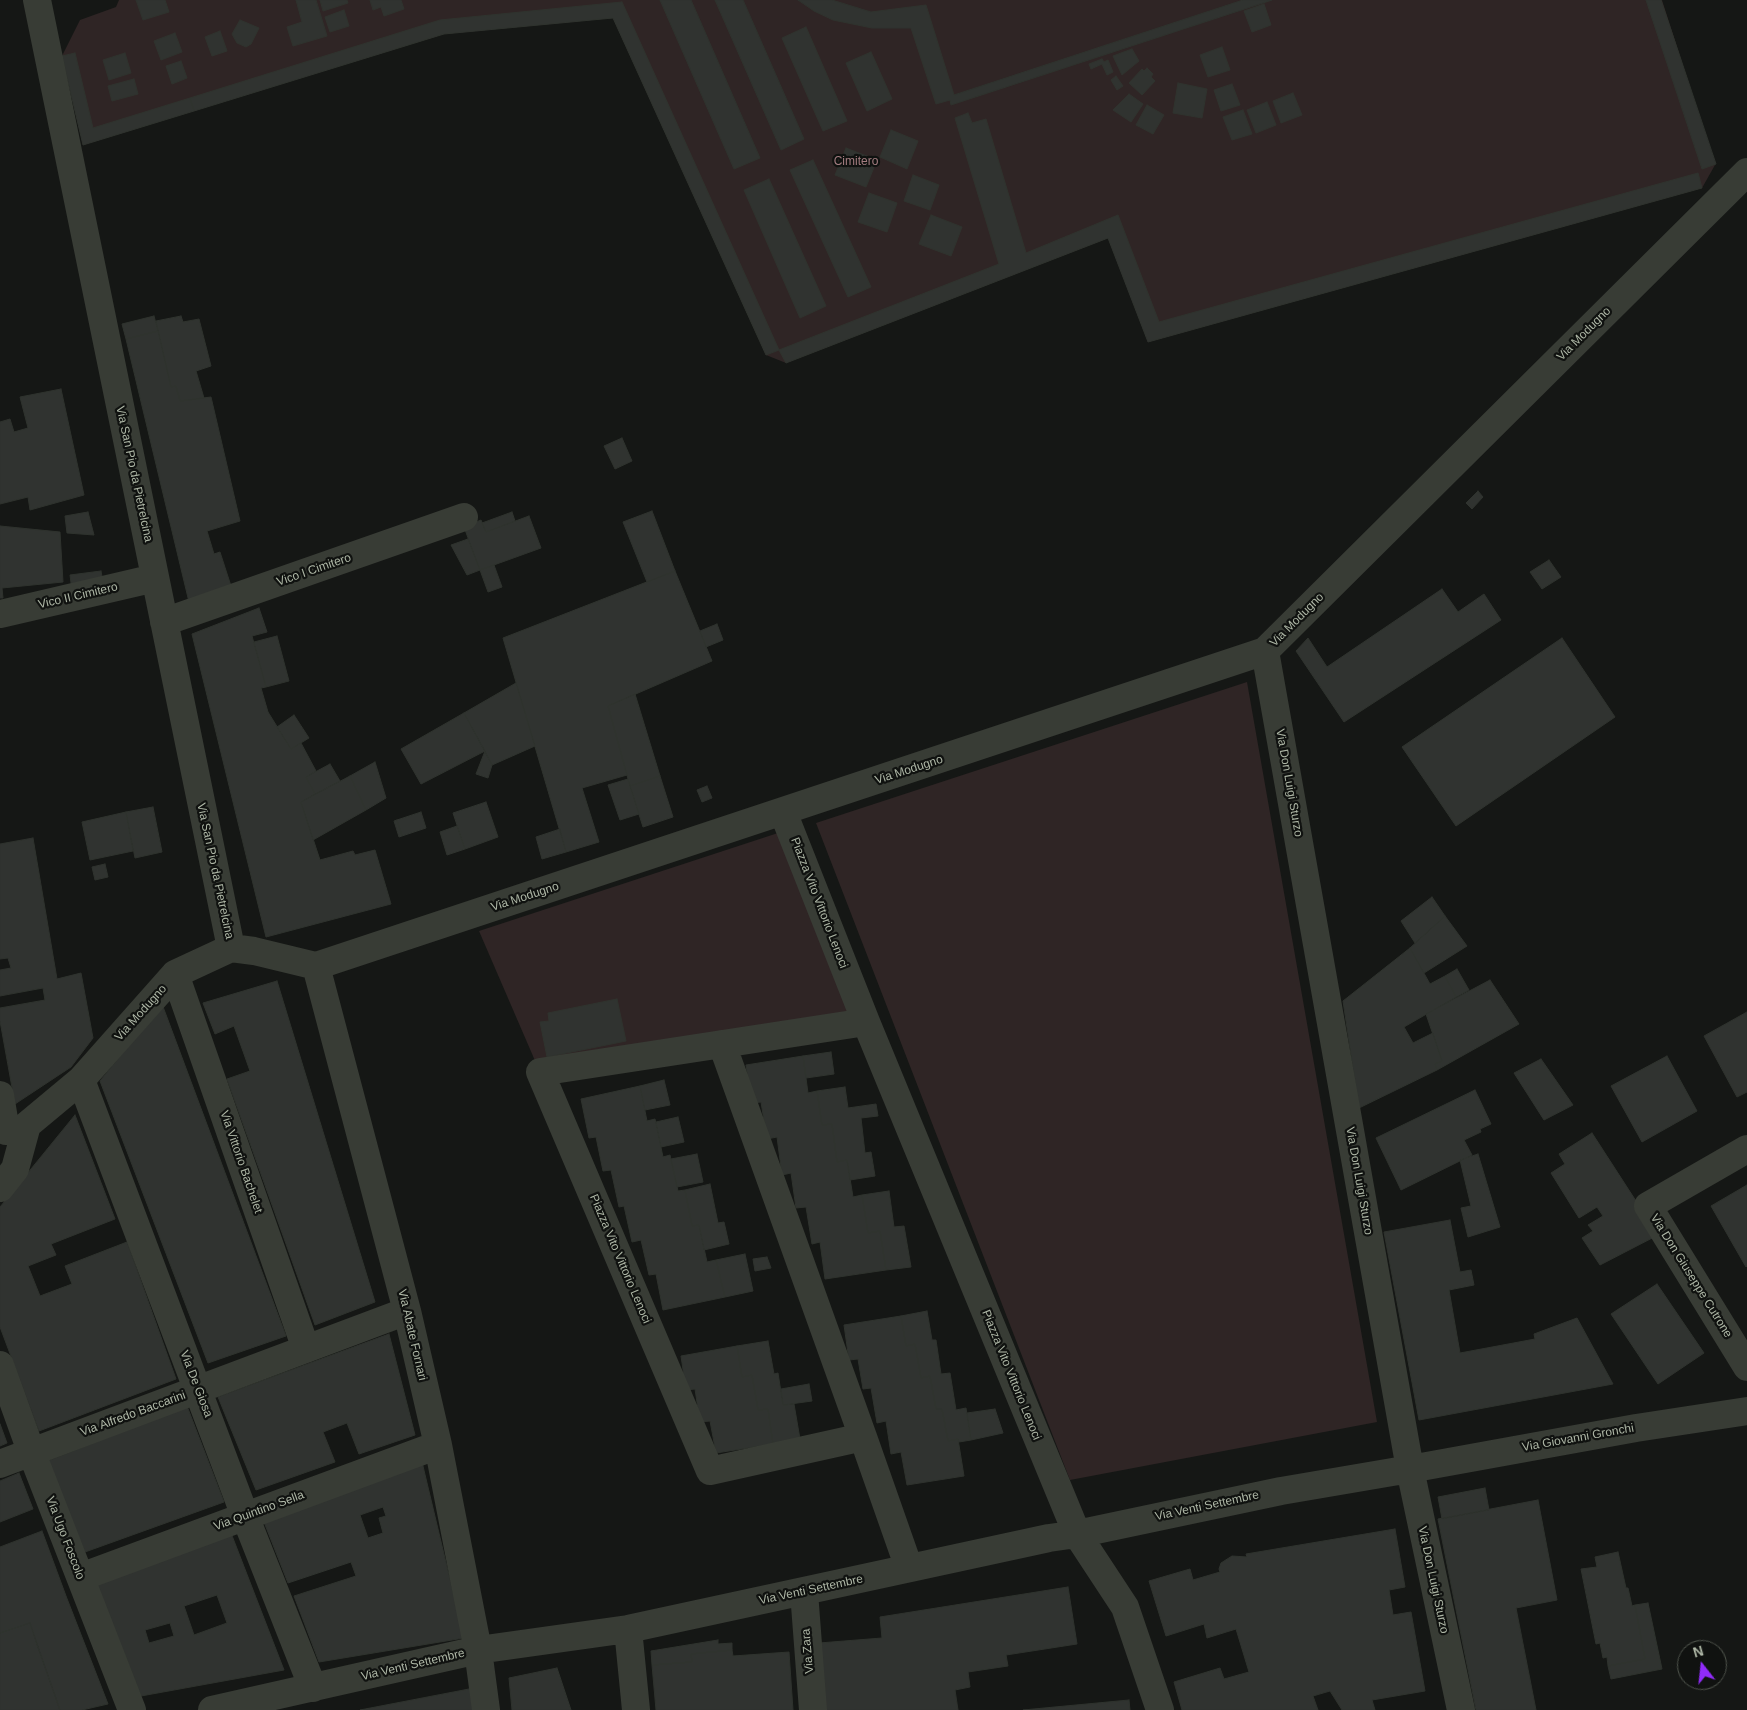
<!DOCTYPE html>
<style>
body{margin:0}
#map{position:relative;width:1747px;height:1710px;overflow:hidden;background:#151715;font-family:Helvetica,sans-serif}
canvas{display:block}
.north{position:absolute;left:1677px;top:1640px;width:50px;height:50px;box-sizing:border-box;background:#101210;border:1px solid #4f544c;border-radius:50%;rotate:344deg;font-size:14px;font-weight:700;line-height:20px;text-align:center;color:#aeb7a6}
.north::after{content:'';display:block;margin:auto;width:18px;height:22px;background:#902bf8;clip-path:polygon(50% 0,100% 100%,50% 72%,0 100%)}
</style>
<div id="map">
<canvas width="1747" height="1710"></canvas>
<div class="north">N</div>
</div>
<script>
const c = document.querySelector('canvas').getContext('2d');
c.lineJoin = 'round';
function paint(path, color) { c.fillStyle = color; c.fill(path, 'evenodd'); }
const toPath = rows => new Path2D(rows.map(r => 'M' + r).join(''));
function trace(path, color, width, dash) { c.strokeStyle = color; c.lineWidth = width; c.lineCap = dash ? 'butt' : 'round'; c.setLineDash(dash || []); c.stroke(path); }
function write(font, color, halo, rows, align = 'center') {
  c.font = font + ' Helvetica,sans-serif'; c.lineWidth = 4.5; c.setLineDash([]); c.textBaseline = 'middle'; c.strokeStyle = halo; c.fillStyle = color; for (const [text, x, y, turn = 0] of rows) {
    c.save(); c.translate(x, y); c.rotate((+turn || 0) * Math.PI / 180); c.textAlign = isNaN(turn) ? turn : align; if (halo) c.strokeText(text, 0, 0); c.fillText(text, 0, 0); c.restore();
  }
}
paint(toPath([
 [119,0,1662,0,1715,165,1702,188,1148,342,1108,238,786,363,766,355,613,18,444,34,83,145,62,56,80,20,116,7],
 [1247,682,1377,1422,1070,1480,816,823],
 [778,833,850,1014,536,1063,479,931]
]), '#2f2525');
const building = toPath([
 [136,0,165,0,169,12,143,20,136,0],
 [296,0,316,0,327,36,293,46,287,27,302,22,296,0],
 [320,0,347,0,348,3,323,11,320,0],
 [370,0,401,0,404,9,384,16,381,7,373,10,370,0],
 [660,0,691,0,760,158,734,169,660,0],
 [715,0,743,0,804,139,781,150,715,0],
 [798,0,832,0,871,12,926,5,954,95,1243,0,1272,0,951,105,950,100,936,104,911,28,872,28,833,20,814,11,798,0],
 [1646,0,1661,0,1716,164,1702,169,1646,0],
 [622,2,779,350,766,355,613,18,444,34,194,111,190,98,440,20,622,2],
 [1264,4,1271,25,1252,32,1244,11,1264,4],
 [344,10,349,26,330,32,325,17,344,10],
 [240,20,259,28,251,44,246,47,237,43,232,34,240,20],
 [806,27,847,121,823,131,782,38,806,27],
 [220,31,227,51,212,56,205,37,220,31],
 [175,33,182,52,161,60,154,41,175,33],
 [1222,47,1230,70,1208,77,1200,55,1222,47],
 [1132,49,1139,61,1122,75,1113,56,1132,49],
 [871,52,892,99,867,111,846,63,871,52],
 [75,53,93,128,190,98,194,111,83,145,62,56,75,53],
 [125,53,131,73,109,80,103,60,125,53],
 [1102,59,1104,62,1108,60,1113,72,1107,75,1102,64,1091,69,1089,64,1102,59],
 [181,61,187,78,172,84,166,66,181,61],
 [1147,68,1153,74,1151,77,1155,81,1142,95,1129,83,1142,69,1144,71,1147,68],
 [1116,76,1123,86,1117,90,1111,80,1116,76],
 [134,79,138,94,112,101,108,86,134,79],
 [1178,83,1207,89,1202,118,1173,113,1178,83],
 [1232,84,1240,105,1221,111,1214,90,1232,84],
 [1293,93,1302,115,1281,123,1273,101,1293,93],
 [1129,94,1143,104,1131,122,1113,110,1129,94],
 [1267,102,1276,125,1256,133,1247,110,1267,102],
 [1147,105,1164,115,1153,134,1136,125,1147,105],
 [1243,110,1252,134,1232,140,1223,117,1243,110],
 [968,113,972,123,986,119,1026,253,1118,215,1159,322,1698,173,1702,188,1148,342,1108,238,786,363,779,350,999,264,955,118,968,113],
 [891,130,918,141,907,169,880,157,891,130],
 [846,148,877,160,866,187,835,175,846,148],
 [813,160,871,287,848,297,790,170,813,160],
 [913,175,939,185,930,210,904,201,913,175],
 [769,179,826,306,800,318,744,190,769,179],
 [869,193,897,203,887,232,858,222,869,193],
 [931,215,962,227,951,256,919,244,931,215],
 [154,316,158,331,126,339,122,324,154,316],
 [181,316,183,322,199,319,211,366,196,371,204,398,180,401,176,386,171,387,156,321,181,316],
 [158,331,171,387,176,386,180,401,211,397,240,521,207,531,214,554,220,552,231,586,189,602,126,339,158,331],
 [61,389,84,495,30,510,28,497,0,504,0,422,10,419,14,432,28,428,20,397,61,389],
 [622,438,632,461,615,469,604,446,622,438],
 [1478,491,1483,497,1472,509,1466,503,1478,491],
 [652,511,675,571,647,582,623,522,652,511],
 [88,512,94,535,67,533,65,516,88,512],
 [512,512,515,521,486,532,482,523,512,512],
 [529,516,541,548,480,570,464,527,481,520,486,532,529,516],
 [0,526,60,532,63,582,2,588,3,598,0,598,0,526],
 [468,539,480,570,467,575,451,545,468,539],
 [1549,560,1561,577,1542,589,1530,572,1549,560],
 [494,565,502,587,488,592,480,570,494,565],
 [101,571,104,588,72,591,70,575,101,571],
 [675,571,712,661,608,706,627,775,582,788,599,842,566,852,503,638,675,571],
 [1442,589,1458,612,1484,594,1501,620,1344,722,1296,651,1308,638,1327,667,1442,589],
 [259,608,267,632,252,636,266,687,261,688,268,712,291,749,301,743,316,771,306,777,315,794,301,802,320,860,353,851,355,855,375,850,391,904,266,937,192,634,259,608],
 [717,624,723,640,706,647,700,631,717,624],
 [277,636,289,681,266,687,254,642,277,636],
 [1562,638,1615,717,1456,826,1402,747,1562,638],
 [516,683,535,746,492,765,464,713,516,683],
 [635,694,660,776,630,786,608,706,635,694],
 [464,713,485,751,421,784,401,749,464,713],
 [294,715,309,738,291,749,277,727,294,715],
 [485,751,492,765,488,778,476,774,485,751],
 [375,762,386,798,366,810,350,776,375,762],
 [330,764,340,781,315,794,306,777,330,764],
 [350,776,366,810,313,840,301,802,350,776],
 [660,776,673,817,643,827,630,786,660,776],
 [628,779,639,814,620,820,608,785,628,779],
 [707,786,712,798,702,802,697,790,707,786],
 [486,802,498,837,465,849,453,813,486,802],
 [153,807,162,852,135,858,126,812,153,807],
 [126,812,133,851,90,860,82,822,126,812],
 [421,812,426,828,402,836,397,820,421,812],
 [397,820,402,836,399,837,394,821,397,820],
 [457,826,465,849,447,855,440,832,457,826],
 [560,829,566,852,542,859,536,837,560,829],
 [33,838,57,979,81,973,93,1038,71,1067,15,1104,0,1021,0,1008,45,1000,43,988,0,996,0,970,11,968,8,958,0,959,0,844,33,838],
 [105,864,108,877,95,880,92,867,105,864],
 [1432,897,1445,916,1415,943,1401,921,1432,897],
 [1445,916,1467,946,1424,973,1410,948,1445,916],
 [1410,948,1430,984,1445,976,1456,997,1404,1027,1413,1043,1433,1033,1442,1061,1435,1064,1437,1070,1359,1108,1343,1001,1410,948],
 [1457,969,1469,990,1456,997,1445,976,1457,969],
 [1490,980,1519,1024,1437,1070,1435,1064,1442,1061,1426,1014,1490,980],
 [277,981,375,1302,315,1325,227,1079,250,1071,234,1026,215,1034,203,1003,277,981],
 [617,999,626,1041,547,1057,540,1022,549,1021,548,1013,617,999],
 [162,1004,286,1336,208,1363,100,1081,162,1004],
 [1747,1012,1747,1092,1737,1097,1704,1036,1747,1012],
 [831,1052,834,1074,806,1078,803,1056,831,1052],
 [803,1056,808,1093,817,1091,822,1125,832,1124,837,1162,847,1160,853,1197,862,1195,868,1233,880,1231,886,1270,825,1279,820,1242,812,1244,806,1207,796,1208,791,1173,782,1175,777,1137,767,1139,761,1102,752,1103,746,1065,803,1056],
 [1667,1056,1697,1111,1642,1142,1611,1086,1667,1056],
 [1541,1059,1573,1105,1544,1120,1514,1073,1541,1059],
 [664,1080,670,1105,645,1110,640,1086,664,1080],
 [640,1086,647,1121,655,1119,663,1157,670,1155,678,1191,685,1190,692,1226,699,1225,707,1262,716,1260,725,1297,663,1310,656,1274,649,1275,641,1240,632,1242,624,1206,619,1207,611,1170,603,1171,596,1137,589,1138,581,1099,640,1086],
 [845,1087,848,1108,876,1104,878,1116,861,1118,865,1153,871,1152,875,1176,850,1180,847,1160,837,1162,832,1124,822,1125,817,1091,845,1087],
 [1475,1090,1491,1124,1480,1129,1481,1132,1464,1140,1472,1155,1401,1190,1376,1138,1475,1090],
 [75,1115,115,1219,51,1244,56,1255,28,1266,40,1296,72,1284,65,1266,127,1242,176,1379,39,1431,0,1327,0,1207,75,1115],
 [678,1117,684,1142,661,1147,656,1122,678,1117],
 [1592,1133,1658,1235,1600,1265,1582,1238,1593,1231,1588,1225,1603,1216,1597,1207,1579,1218,1551,1173,1565,1164,1559,1154,1592,1133],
 [697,1154,703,1182,677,1187,671,1159,697,1154],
 [1478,1154,1500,1227,1468,1237,1461,1208,1471,1206,1460,1160,1478,1154],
 [710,1184,718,1223,724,1222,729,1244,704,1250,699,1225,692,1226,685,1190,710,1184],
 [1747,1185,1747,1266,1746,1267,1711,1206,1747,1185],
 [889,1191,894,1227,904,1226,911,1267,886,1270,880,1231,868,1233,862,1195,889,1191],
 [1450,1220,1460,1272,1471,1270,1474,1285,1449,1290,1460,1353,1535,1339,1534,1334,1577,1318,1613,1384,1419,1420,1384,1232,1450,1220],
 [745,1254,753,1291,725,1297,716,1260,745,1254],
 [767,1257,771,1268,755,1271,753,1259,767,1257],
 [1657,1284,1704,1353,1658,1384,1611,1314,1657,1284],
 [927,1311,932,1340,936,1340,941,1374,950,1373,956,1410,966,1408,971,1440,959,1442,958,1439,948,1441,942,1409,936,1409,930,1376,921,1378,915,1344,906,1346,901,1316,927,1311],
 [901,1316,906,1346,915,1344,921,1378,930,1376,936,1409,942,1409,948,1441,958,1439,964,1476,907,1485,901,1452,891,1454,886,1421,877,1423,871,1388,863,1389,858,1359,849,1360,844,1325,901,1316],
 [389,1334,415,1435,359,1454,347,1423,323,1432,335,1462,256,1490,218,1397,389,1334],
 [768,1341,774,1374,778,1373,783,1405,794,1404,800,1439,773,1444,768,1409,758,1410,752,1375,742,1377,737,1346,768,1341],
 [737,1346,742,1377,752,1375,758,1410,768,1409,773,1444,716,1453,710,1421,700,1422,695,1389,686,1390,681,1356,737,1346],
 [809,1384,812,1401,783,1405,781,1389,809,1384],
 [187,1406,224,1502,85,1552,45,1462,187,1406],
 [995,1409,1003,1433,971,1440,967,1413,995,1409],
 [0,1424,7,1443,0,1446,0,1424],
 [422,1462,464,1638,319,1662,294,1596,356,1576,351,1562,288,1583,264,1522,422,1462],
 [383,1507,386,1516,379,1518,383,1533,368,1538,360,1515,383,1507],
 [19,1473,33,1509,0,1522,0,1481,19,1473],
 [1485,1488,1489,1510,1442,1519,1438,1497,1485,1488],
 [1538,1500,1557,1600,1516,1608,1536,1710,1476,1710,1438,1519,1538,1500],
 [1395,1529,1405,1587,1389,1590,1393,1615,1411,1612,1425,1691,1372,1700,1375,1710,1342,1710,1330,1691,1313,1696,1318,1710,1182,1710,1174,1682,1220,1668,1224,1679,1249,1672,1236,1629,1207,1638,1204,1624,1166,1636,1149,1581,1190,1569,1193,1580,1220,1572,1219,1569,1221,1563,1232,1556,1247,1557,1246,1554,1395,1529],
 [42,1531,66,1596,108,1704,82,1710,60,1710,30,1623,0,1633,0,1547,42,1531],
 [231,1533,284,1670,141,1696,96,1584,231,1533],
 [217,1595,227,1623,194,1635,184,1606,217,1595],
 [170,1623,174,1636,149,1643,145,1630,170,1623],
 [1618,1552,1626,1588,1628,1588,1632,1606,1635,1605,1645,1659,1608,1666,1607,1657,1603,1658,1600,1643,1596,1644,1581,1569,1597,1567,1595,1557,1618,1552],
 [1068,1587,1077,1644,1006,1655,1008,1666,968,1672,970,1687,955,1690,958,1710,824,1710,819,1643,882,1638,880,1617,1068,1587],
 [1648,1603,1662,1669,1611,1679,1608,1666,1645,1659,1635,1605,1648,1603],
 [30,1623,37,1645,60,1710,0,1710,0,1633,30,1623],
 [718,1640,718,1644,732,1643,732,1650,691,1654,692,1662,652,1665,651,1651,718,1640],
 [732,1650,733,1656,789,1652,793,1710,656,1710,652,1665,692,1662,691,1654,732,1650],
 [557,1668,571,1710,512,1710,509,1678,557,1668],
 [469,1689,474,1689,476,1710,360,1710,469,1689],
 [1129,1700,1130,1710,1023,1710,1129,1700]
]);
paint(building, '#303330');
trace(building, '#2f332e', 1);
trace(toPath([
 [37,0,231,948],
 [0,614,155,578],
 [164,622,464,517],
 [1265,651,1410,1469,1461,1710],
 [783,812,866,1022,1077,1534,1125,1607,1160,1710],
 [316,966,407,1311,438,1445,478,1650,486,1710],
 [175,974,306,1349],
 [866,1022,540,1072,710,1471,863,1437,909,1568],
 [722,1044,863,1437],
 [81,1080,245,1516,313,1688],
 [0,1095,6,1131],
 [1747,1149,1648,1206,1747,1367],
 [0,1188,15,1169,27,1125,81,1080,175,974,231,948,254,951,316,966,1265,651,1747,172],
 [0,1365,31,1451,132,1710],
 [0,1464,407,1311],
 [81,1577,438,1445],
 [804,1592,813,1710],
 [628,1629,636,1710],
 [212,1710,478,1650,628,1629,1049,1538,1077,1534,1281,1491,1410,1469,1636,1428,1747,1411]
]), '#383c35', 28);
write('12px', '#a37c80', '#101210', [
 ["Cimitero",856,162]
]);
write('12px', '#aeb7a6', '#101210', [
 ["Via Modugno",1584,334,-45],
 ["Via San Pio da Pietrelcina",134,474,78],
 ["Vico I Cimitero",314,570,-19],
 ["Vico II Cimitero",78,596,-13],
 ["Via Modugno",1297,620,-45],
 ["Via Modugno",909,770,-18],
 ["Via Don Luigi Sturzo",1289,783,80],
 ["Via San Pio da Pietrelcina",215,871,78],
 ["Via Modugno",525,897,-18],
 ["Piazza Vito Vittorio Lenoci",819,903,69],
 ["Via Modugno",141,1013,-48],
 ["Via Vittorio Bachelet",241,1162,71],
 ["Via Don Luigi Sturzo",1359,1181,80],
 ["Piazza Vito Vittorio Lenoci",620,1259,67],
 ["Via Don Giuseppe Cutrone",1691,1276,58],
 ["Via Abate Fornari",412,1335,77],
 ["Piazza Vito Vittorio Lenoci",1011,1375,68],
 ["Via De Giosa",196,1384,69],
 ["Via Alfredo Baccarini",133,1414,-20],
 ["Via Giovanni Gronchi",1578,1438,-10],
 ["Via Venti Settembre",1207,1506,-12],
 ["Via Quintino Sella",259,1511,-20],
 ["Via Ugo Foscolo",65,1538,69],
 ["Via Don Luigi Sturzo",1433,1580,78],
 ["Via Venti Settembre",811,1590,-12],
 ["Via Zara",808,1651,-95],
 ["Via Venti Settembre",413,1665,-13]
]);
</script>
